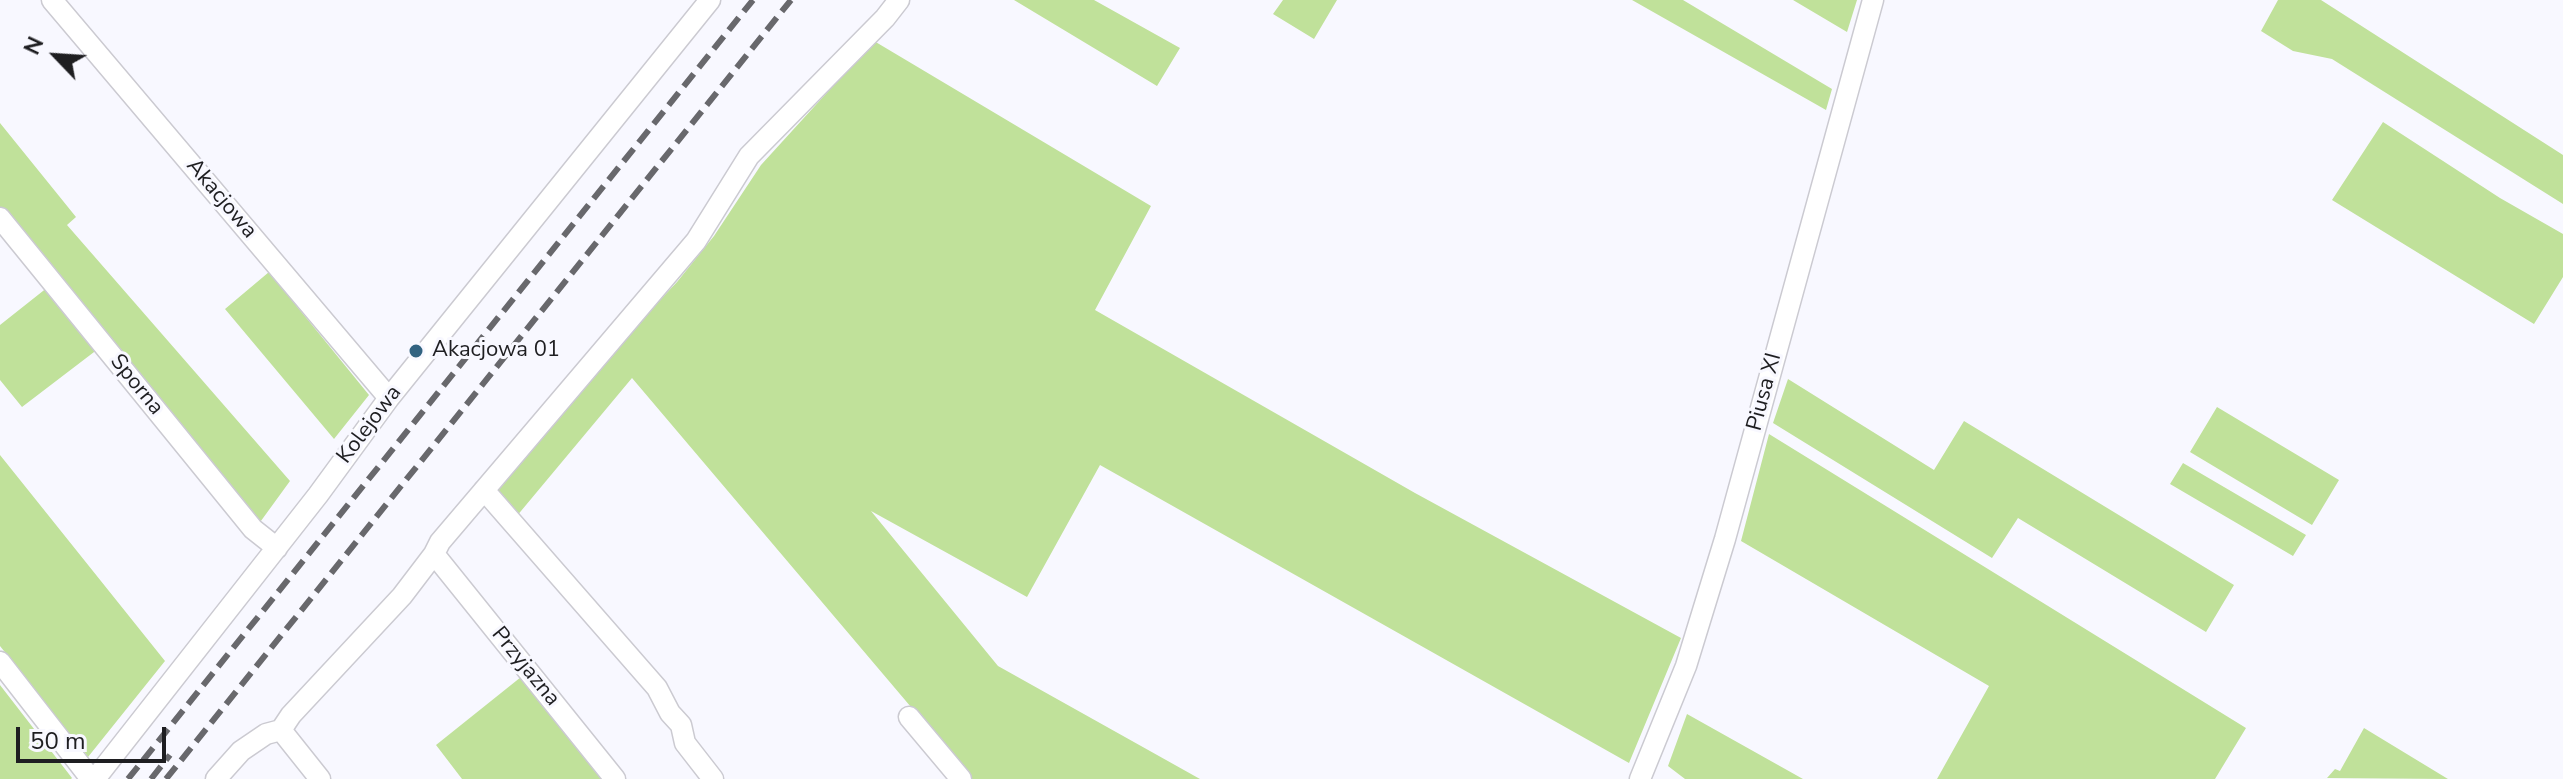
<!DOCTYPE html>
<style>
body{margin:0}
#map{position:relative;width:2563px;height:779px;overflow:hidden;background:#f8f8ff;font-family:"Nunito Sans",sans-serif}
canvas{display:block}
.north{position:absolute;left:16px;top:16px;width:80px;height:80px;-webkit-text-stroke:6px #f8f8ff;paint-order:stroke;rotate:295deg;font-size:22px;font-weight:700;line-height:32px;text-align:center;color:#1e1e21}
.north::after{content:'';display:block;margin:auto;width:28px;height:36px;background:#1e1e21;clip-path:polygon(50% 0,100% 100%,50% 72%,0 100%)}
.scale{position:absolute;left:16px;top:727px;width:150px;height:36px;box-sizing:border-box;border:4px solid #1e1e21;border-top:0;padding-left:10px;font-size:24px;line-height:28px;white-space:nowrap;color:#1e1e21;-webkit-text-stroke:6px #f8f8ff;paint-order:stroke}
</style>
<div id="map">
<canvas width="2563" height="779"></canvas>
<div class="north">N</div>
<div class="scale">50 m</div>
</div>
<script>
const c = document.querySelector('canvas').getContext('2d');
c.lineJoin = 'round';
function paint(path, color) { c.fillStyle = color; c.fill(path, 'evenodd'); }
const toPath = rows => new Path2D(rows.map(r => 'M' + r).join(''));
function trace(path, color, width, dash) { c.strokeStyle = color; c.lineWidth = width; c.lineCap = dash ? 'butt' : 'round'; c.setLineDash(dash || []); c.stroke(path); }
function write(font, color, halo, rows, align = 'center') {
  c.font = font + ' "Nunito Sans",sans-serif'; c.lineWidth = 6; c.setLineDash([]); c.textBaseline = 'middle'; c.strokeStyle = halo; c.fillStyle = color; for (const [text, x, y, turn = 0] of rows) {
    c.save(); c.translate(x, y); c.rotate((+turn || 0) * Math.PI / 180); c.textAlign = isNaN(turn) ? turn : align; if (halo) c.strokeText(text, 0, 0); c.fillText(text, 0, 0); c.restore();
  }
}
paint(toPath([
 [1014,0,1094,0,1180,48,1157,86],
 [1283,0,1337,0,1314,39,1273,14],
 [1632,0,1683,0,1832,89,1826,110],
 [1793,0,1857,0,1847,32],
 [2278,0,2321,0,2563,155,2563,204,2332,59,2293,51,2261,31],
 [874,41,1151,206,1095,310,1415,493,1681,638,1629,763,1100,465,1027,597,871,511,998,666,1200,779,972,779,632,378,516,517,492,491,611,352,677,282,714,236,761,165],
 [2383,122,2500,198,2563,234,2563,277,2534,324,2332,200],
 [0,123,76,217,67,225,290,481,258,525,0,210],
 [269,272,369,395,334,439,225,309],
 [48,287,98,349,22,407,0,380,0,325],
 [1788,379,1934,470,1964,421,2234,585,2206,632,2018,518,1992,558,1773,423],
 [2217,407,2339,480,2312,525,2190,452],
 [1769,434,2246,728,2215,779,1937,779,1989,686,1741,541],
 [0,455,165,661,88,757,0,646],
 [2183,463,2306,535,2293,556,2170,484],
 [521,677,604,779,462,779,436,745],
 [0,685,72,778,71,779,0,779],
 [1687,714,1803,779,1685,779,1668,766],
 [2364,728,2448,779,2327,778,2335,769,2340,771]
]), '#c0e19a');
const minor = toPath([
 [52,0,389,398],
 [0,218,253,529,277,548],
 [484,490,657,688,670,713,681,725,685,743,713,779],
 [434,554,615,779],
 [0,662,91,779],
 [909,717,961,779],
 [281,730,320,779],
 [95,779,318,495,389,398,710,0],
 [216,779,241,751,266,734,281,730,291,715,402,596,434,554,440,542,696,241,749,156,885,18,899,0],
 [1640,779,1686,666,1725,539,1873,0]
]);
trace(minor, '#cbcad1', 23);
trace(minor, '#fff', 20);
trace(toPath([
 [128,779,753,0],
 [151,779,170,755],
 [166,779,791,0]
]), '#68686c', 6, [16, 8]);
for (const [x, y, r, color] of [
 [416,351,8,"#326381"]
]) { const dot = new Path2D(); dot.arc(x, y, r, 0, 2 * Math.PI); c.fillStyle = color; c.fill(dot); trace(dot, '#f8f8ff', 3); }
write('22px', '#1e1e21', '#f8f8ff', [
 ["Akacjowa",221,199,50],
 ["Sporna",136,385,51],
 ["Piusa XI",1765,392,-75],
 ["Kolejowa",370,425,-53],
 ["Przyjazna",525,667,51]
]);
write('22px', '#1e1e21', '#f8f8ff', [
 ["Akacjowa 01",432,351]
], 'left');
</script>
